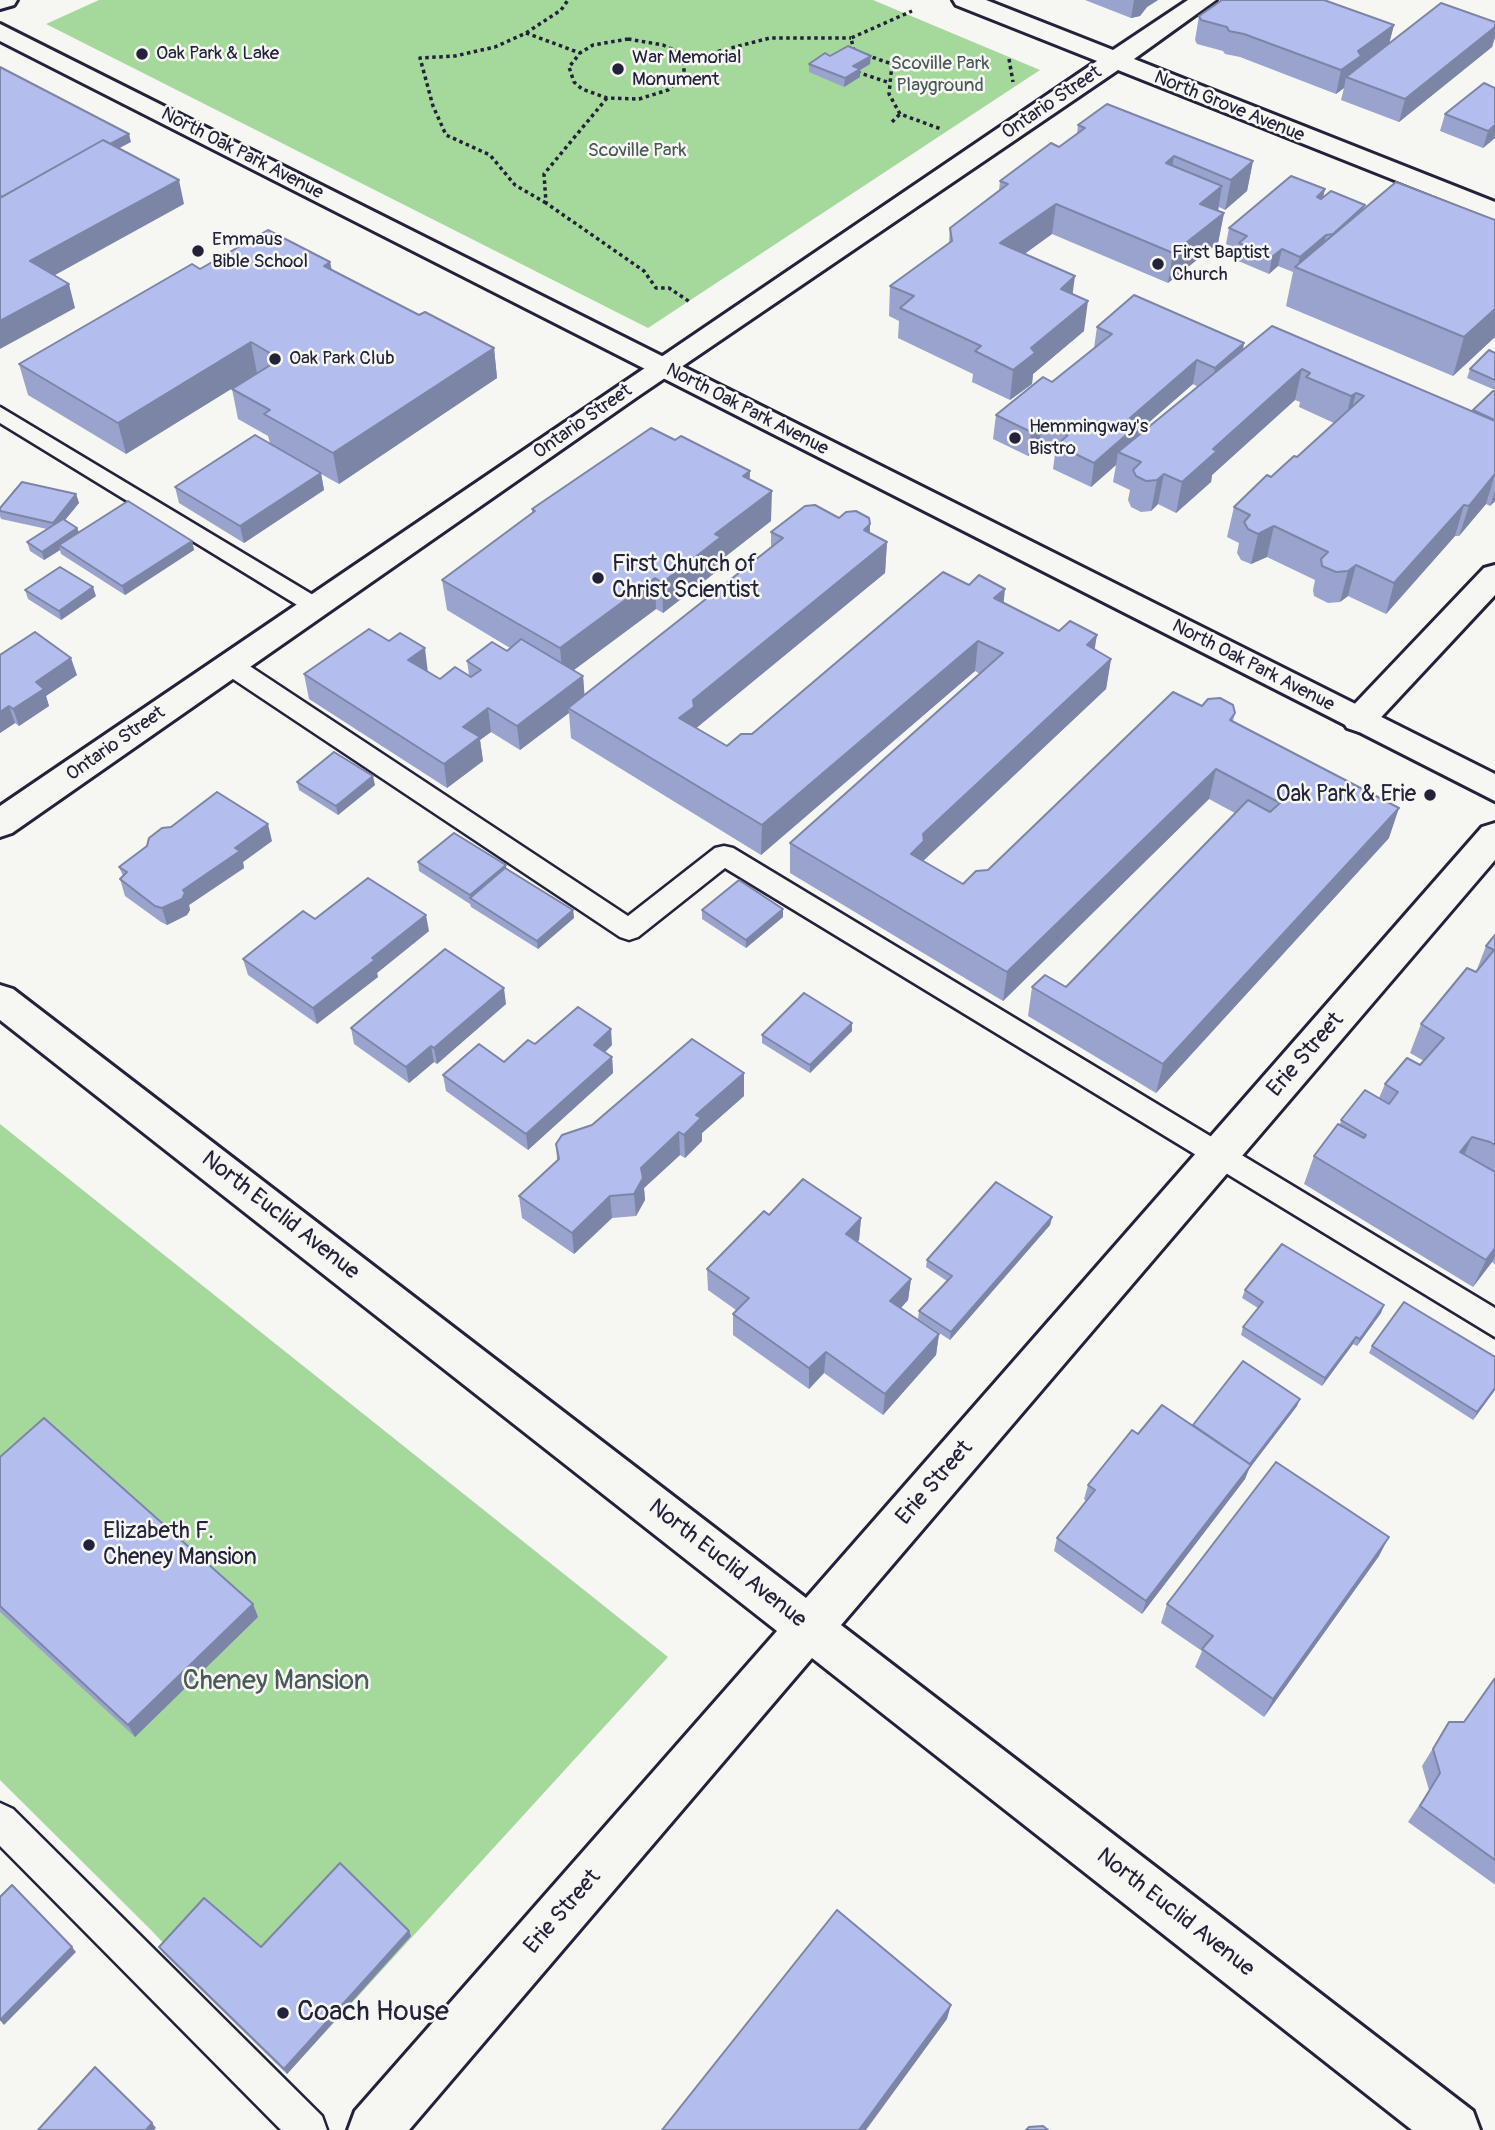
<!DOCTYPE html>
<style>
body{margin:0}
canvas{display:block;background:#f6f6f2}
</style>
<canvas width="1495" height="2130"></canvas>
<script>
const c = document.querySelector('canvas').getContext('2d');
c.lineJoin = 'round';
function paint(path, color) { c.fillStyle = color; c.fill(path, 'evenodd'); }
const toPath = rows => new Path2D(rows.map(r => 'M' + r).join(''));
function trace(path, color, width, dash) { c.strokeStyle = color; c.lineWidth = width; c.lineCap = dash ? 'butt' : 'round'; c.setLineDash(dash || []); c.stroke(path); }
function write(font, color, halo, rows, align = 'center') {
  c.font = font + ' Pangolin,sans-serif'; c.lineWidth = 5; c.setLineDash([]); c.textBaseline = 'middle'; c.strokeStyle = halo; c.fillStyle = color; for (const [text, x, y, turn = 0] of rows) {
    c.save(); c.translate(x, y); c.rotate((+turn || 0) * Math.PI / 180); c.textAlign = isNaN(turn) ? turn : align; if (halo) c.strokeText(text, 0, 0); c.fillText(text, 0, 0); c.restore();
  }
}
paint(toPath([
 [99,0,873,0,1040,70,648,328,46,24],
 [0,1124,668,1657,287,2074,151,1930,0,1780]
]), '#a5d99c');
const service = toPath([
 [0,407,323,601,327,606,323,611,315,614,307,611,0,423,0,407],
 [230,657,239,659,628,916,715,848,724,846,733,848,1495,1308,1495,1337,725,868,638,937,629,940,620,937,221,671,218,665,221,659,230,657],
 [0,1803,13,1809,322,2116,327,2130,281,2130,0,1846,0,1803]
]);
const minor = toPath([
 [953,0,986,0,1113,50,1188,0,1216,0,1134,59,1495,202,1495,220,1118,70,637,397,12,833,0,837,0,806,1097,61,956,5,953,0],
 [1495,565,1495,595,1371,728,1359,732,1347,728,1342,720,1347,712,1484,568,1495,565],
 [1495,823,1495,860,841,1625,1473,2111,1480,2130,1412,2130,812,1658,409,2130,348,2130,355,2111,777,1631,0,1020,0,985,13,989,806,1598,1482,827,1495,823]
]);
const tertiary = toPath([
 [0,24,1495,774,1495,801,0,41,0,24]
]);
const secondary = toPath([
 [0,0,17,0,14,5,0,9,0,0]
]);
trace(service, '#22223b', 5);
trace(minor, '#22223b', 6);
trace(tertiary, '#22223b', 6);
trace(secondary, '#22223b', 6);
trace(toPath([
 [526,33,580,53],
 [628,39,663,45,676,51,684,60,684,76,668,90,639,99,607,98,582,89,574,82,569,67,580,53,593,45,628,39],
 [854,51,851,38,912,11],
 [866,55,892,64,889,94,900,114,941,129],
 [1009,59,1013,82],
 [684,60,770,38,851,38],
 [857,72,890,83],
 [607,98,544,174,546,203,644,271,656,288,669,288,690,302],
 [892,122,900,114],
 [546,203,515,185,490,155,446,135,433,106,420,58,455,56,495,47,526,33,561,10,568,0]
]), '#22223b', 3.5, [3.5, 3.5]);
paint(service, '#f6f6f2');
paint(minor, '#f6f6f2');
paint(tertiary, '#f6f6f2');
paint(secondary, '#f6f6f2');
paint(toPath([
 [1085,0,1158,0,1147,7,1140,16,1131,18],
 [1199,16,1394,25,1389,43,1495,22,1495,37,1492,47,1399,122,1341,100,1344,88,1336,94,1240,57,1225,54,1223,51,1197,44,1195,40],
 [830,56,870,64,860,70,860,77,844,87,809,72,809,64],
 [1484,83,1495,138,1483,148,1440,131,1445,114],
 [1078,125,1253,161,1247,191,1225,210,1219,207,1218,211,1224,213,1218,243,1168,283,1052,234,1024,254,1073,294,1084,331,1033,374,1032,384,1010,400,972,382,973,374,898,338,899,321,889,316,890,286,949,243,950,228,999,190,1000,181,1059,147,1077,134],
 [1325,189,1323,197,1365,208,1495,220,1495,337,1453,376,1286,306,1293,272,1278,266,1269,274,1236,260,1238,250,1226,244,1229,228],
 [330,262,332,270,419,315,494,348,497,378,339,484,321,474,324,490,244,543,179,503,175,487,270,443,268,436,238,419,232,389,257,373,126,454,28,395,19,364,200,269],
 [1097,327,1244,343,1243,350,1473,411,1495,391,1495,501,1490,506,1486,504,1459,536,1455,536,1386,614,1348,596,1340,602,1328,603,1314,596,1313,590,1315,580,1267,557,1251,564,1241,560,1237,553,1239,543,1227,537,1234,507,1297,457,1334,423,1299,407,1300,402,1295,400,1212,475,1211,482,1176,513,1158,504,1151,511,1141,512,1131,507,1128,500,1130,490,1113,482,1116,465,1091,487,1053,469,1055,454,1039,447,1028,456,993,439,996,415,1052,382,1094,348],
 [1193,384,1198,387,1138,435,1139,431],
 [1495,353,1495,390,1467,378,1470,369],
 [750,479,771,521,721,560,721,568,663,613,656,609,574,670,583,676,584,695,771,547,771,532,839,518,870,524,870,533,887,542,885,573,696,728,727,746,1004,603,1111,659,1106,689,923,861,963,884,988,870,1202,706,1235,713,1233,721,1389,838,1156,1093,1028,1016,1032,987,1066,987,1235,813,1209,799,1003,1001,790,873,790,843,980,674,975,671,761,855,571,738,569,713,520,750,491,732,480,740,483,761,447,788,309,699,304,674,389,641,428,672,440,679,469,675,467,661,507,651,510,648,447,610,442,580,532,513,532,509],
 [76,494,79,503,65,520,77,528,79,532,192,541,194,550,125,595,61,554,60,550,44,560,30,551,27,542,47,529,1,519,0,516,0,508],
 [25,590,96,596,61,620,28,599],
 [0,655,77,675,46,696,49,706,19,726,15,723,0,733],
 [297,782,375,785,338,815,299,790],
 [272,841,243,862,244,868,189,905,190,910,187,915,167,925,161,922,125,896,120,879,123,876,119,867],
 [418,862,506,865,506,868,573,910,574,918,538,949,471,907,470,904,419,871],
 [783,909,783,917,746,948,702,919,702,910],
 [315,919,429,931,377,973,378,977,317,1024,248,975,243,959],
 [1495,935,1495,1264,1492,1262,1473,1287,1304,1184,1314,1156,1340,1125,1341,1120,1379,1098,1385,1084,1420,1065,1424,1061,1410,1053,1421,1024,1476,972,1486,946],
 [506,1004,437,1064,434,1062,409,1083,354,1044,351,1028],
 [852,1023,852,1031,810,1073,762,1043,762,1035],
 [535,1044,612,1045,605,1052,612,1057,613,1073,528,1150,446,1091,443,1075,504,1062],
 [744,1073,744,1096,702,1133,702,1141,685,1158,680,1155,644,1188,645,1200,636,1216,612,1218,574,1254,522,1218,519,1196,557,1160,556,1144],
 [769,1215,861,1218,859,1240,857,1242,911,1279,908,1300,901,1308,939,1334,936,1355,883,1415,824,1373,809,1389,733,1335,733,1314,736,1310,708,1290,707,1269],
 [1052,1217,1050,1225,950,1340,918,1319,919,1311,947,1281,926,1267,927,1260],
 [1245,1290,1381,1313,1357,1346,1353,1344,1322,1386,1241,1335,1243,1327,1258,1308,1242,1298],
 [1372,1346,1495,1357,1495,1390,1473,1420,1369,1353],
 [1297,1406,1249,1469,1245,1479,1142,1614,1054,1551,1057,1538,1086,1501,1084,1499,1088,1485,1138,1434,1193,1426],
 [0,1457,253,1604,258,1617,135,1737,0,1612],
 [1379,1556,1264,1717,1195,1667,1202,1651,1161,1623,1167,1604],
 [1495,1678,1495,1883,1494,1884,1408,1822,1429,1790,1422,1766,1438,1740,1449,1722,1464,1722],
 [409,1931,411,1936,287,2074,163,1953,159,1947,261,1947]
]), '#9aa3cd');
paint(toPath([
 [1134,0,1158,0,1147,7,1140,16,1131,18],
 [1394,25,1388,48,1346,77,1344,88,1336,94,1341,70,1358,51],
 [1495,27,1495,37,1492,47,1399,122,1405,99],
 [871,56,870,64,860,70,860,77,844,87,845,78,853,66],
 [1495,125,1495,138,1483,148,1488,131],
 [129,134,131,142,9,207,6,199],
 [1174,156,1169,186,1166,163],
 [1253,161,1247,191,1225,210,1231,180],
 [179,180,184,204,37,285,30,261],
 [1222,186,1217,216,1200,204],
 [1325,189,1321,206,1317,197],
 [1056,204,1052,234,997,274,1000,243],
 [1224,213,1218,243,1168,283,1173,253],
 [1326,235,1323,252,1297,268,1300,257],
 [1282,249,1278,266,1269,274,1272,257],
 [330,262,335,292,324,266],
 [1075,276,1071,306,1061,289],
 [69,284,75,308,0,349,0,321],
 [1088,301,1084,331,1033,374,1032,384,1010,400,1013,370,1031,348],
 [1495,309,1495,337,1453,376,1464,337],
 [251,342,257,373,126,454,118,423],
 [1244,343,1239,367,1210,392,1215,368],
 [494,348,497,378,339,484,333,453],
 [1197,360,1193,384,1139,431,1136,447,1118,452,1116,465,1091,487,1094,463,1130,418],
 [1302,369,1295,400,1212,475,1211,482,1176,513,1182,482,1213,449],
 [1356,393,1348,423,1344,427,1351,396],
 [1042,422,1039,447,1028,456,1031,432],
 [750,471,749,502,743,476],
 [321,473,324,490,244,543,240,526],
 [1164,474,1158,504,1151,511,1157,480],
 [1495,474,1486,504,1459,536,1469,506],
 [772,491,771,521,721,560,721,568,663,613,662,583,715,534],
 [1495,491,1495,501,1490,506],
 [76,494,79,503,56,531,53,523],
 [1464,505,1455,536,1386,614,1394,583],
 [870,524,869,555,864,530],
 [1274,526,1267,557,1251,564,1258,534],
 [77,528,80,536,59,545,60,550,44,560,42,552],
 [192,541,194,550,125,595,122,586],
 [887,542,885,573,694,730,679,718,693,700],
 [1356,565,1348,596,1340,602,1348,571],
 [655,578,656,609,563,678,560,648],
 [93,587,96,596,61,620,59,611],
 [1005,589,1002,619,994,598],
 [1097,635,1092,665,1087,645],
 [978,641,975,671,761,855,762,825],
 [425,648,428,673,408,660],
 [71,658,77,675,46,696,49,706,19,726,13,709,36,682],
 [1111,659,1106,689,922,862,911,854,923,834],
 [583,676,585,700,568,708,569,713,520,750,517,726],
 [9,706,15,723,0,733,0,712],
 [488,708,491,732,480,740,483,761,447,788,444,764,463,727],
 [1216,769,1209,799,1003,1001,1007,972],
 [373,776,375,785,338,815,336,806],
 [1399,808,1389,838,1156,1093,1163,1064],
 [268,824,272,841,243,862,244,868,189,905,190,910,187,915,167,925,162,908,183,890,235,848],
 [506,865,507,874,470,898,470,895],
 [783,909,783,917,746,948,746,940],
 [573,910,574,918,538,949,537,941],
 [426,915,429,931,377,973,378,977,317,1024,313,1008,372,958],
 [504,988,506,1004,437,1064,434,1048],
 [852,1023,852,1031,810,1073,810,1065],
 [611,1029,612,1045,596,1061,594,1045],
 [431,1046,434,1062,409,1083,406,1067],
 [612,1057,613,1073,528,1150,526,1134],
 [744,1073,744,1096,702,1133,702,1141,685,1158,684,1135,696,1115],
 [679,1132,680,1155,644,1188,645,1200,636,1216,634,1194,641,1168],
 [1472,1137,1460,1165,1460,1152],
 [610,1196,612,1218,574,1254,572,1233],
 [1052,1217,1050,1225,950,1340,951,1332],
 [861,1218,859,1240,844,1256,846,1234],
 [1495,1248,1495,1256,1492,1262,1473,1287,1486,1260],
 [911,1279,908,1300,888,1322,890,1301],
 [1384,1305,1381,1313,1357,1346,1360,1339],
 [939,1334,936,1355,883,1415,885,1394],
 [1356,1337,1353,1344,1322,1386,1325,1378],
 [826,1352,824,1373,809,1389,809,1368],
 [1495,1388,1495,1390,1473,1420,1477,1412],
 [1300,1399,1297,1406,1249,1469,1245,1479,1142,1614,1146,1601],
 [1389,1537,1379,1556,1264,1717,1273,1699],
 [253,1604,258,1617,135,1737,128,1725],
 [409,1931,411,1936,287,2074,284,2069],
 [72,1947,76,1952,4,2025,0,2020],
 [951,2005,947,2019,866,2130,859,2130],
 [152,2123,156,2128,154,2130,146,2130]
]), '#7d85a7');
const building = toPath([
 [1222,0,1324,0,1394,25,1358,51,1361,56,1341,70,1244,34,1229,31,1227,27,1201,20,1199,16,1222,0],
 [1441,3,1495,22,1495,27,1405,99,1346,77,1441,3],
 [848,46,871,56,853,66,860,69,845,78,809,64,825,53,830,56,848,46],
 [0,67,129,134,110,144,103,140,2,197,0,195,0,67],
 [1484,83,1495,88,1495,125,1488,131,1445,114,1484,83],
 [1107,104,1253,161,1231,180,1174,156,1166,163,1222,186,1200,204,1224,213,1173,253,1056,204,1000,243,1075,276,1061,289,1088,301,1031,348,1035,353,1013,370,975,351,981,346,900,308,914,296,890,286,952,241,950,228,1008,184,1000,181,1051,143,1059,147,1085,128,1078,125,1107,104],
 [103,140,179,180,30,261,69,284,0,321,0,198,103,140],
 [1291,176,1325,189,1317,197,1321,199,1331,191,1365,205,1333,234,1326,235,1300,257,1282,249,1272,257,1239,243,1247,236,1229,228,1291,176],
 [1396,182,1495,220,1495,309,1464,337,1295,267,1396,182],
 [268,230,330,262,324,266,419,315,425,312,494,348,333,453,264,414,270,410,232,389,280,359,251,342,118,423,19,364,192,264,200,269,268,230],
 [1134,295,1244,343,1215,368,1197,360,1130,418,1140,423,1094,463,1057,445,1068,435,1042,422,1031,432,996,415,1043,377,1052,382,1112,334,1097,327,1134,295],
 [1272,326,1495,421,1495,474,1469,506,1464,505,1394,583,1356,565,1348,571,1336,572,1322,566,1321,559,1328,552,1274,526,1258,534,1248,529,1244,522,1250,515,1234,507,1267,475,1271,477,1294,456,1297,457,1364,396,1356,393,1351,396,1306,377,1310,373,1302,369,1213,449,1217,451,1182,482,1164,474,1157,480,1146,481,1136,476,1133,470,1141,462,1118,452,1272,326],
 [1489,350,1495,353,1495,380,1470,369,1489,350],
 [1493,391,1495,391,1495,420,1473,410,1493,391],
 [651,428,675,440,681,436,750,471,743,476,772,491,715,534,721,537,662,583,655,578,560,648,442,580,535,511,532,509,651,428],
 [255,435,321,473,240,526,175,487,255,435],
 [22,482,76,494,53,523,0,511,0,508,22,482],
 [128,501,192,541,122,586,59,545,128,501],
 [815,505,839,518,846,512,856,511,869,518,870,524,864,530,887,542,693,700,694,707,679,718,727,746,741,734,752,734,943,572,969,585,979,575,1005,589,994,598,1059,631,1070,621,1097,635,1087,645,1111,659,923,834,924,841,911,854,963,884,976,871,988,870,1173,692,1202,706,1208,699,1220,698,1233,705,1235,713,1230,720,1399,808,1163,1064,1032,987,1045,975,1066,987,1248,800,1270,812,1280,803,1216,769,1007,972,790,843,1003,653,978,641,762,825,568,708,783,538,771,532,805,506,815,505],
 [63,519,77,528,42,552,27,542,63,519],
 [60,567,93,587,59,611,25,590,60,567],
 [369,629,389,641,400,633,425,648,408,660,440,679,455,667,471,677,481,670,467,661,492,642,507,651,521,639,583,676,517,726,488,708,463,727,480,737,444,764,304,674,369,629],
 [35,632,71,658,36,682,44,689,13,709,9,706,0,712,0,655,35,632],
 [334,752,373,776,336,806,297,782,334,752],
 [217,792,268,824,235,848,240,851,183,890,185,893,182,899,162,908,155,906,120,879,127,872,119,867,147,846,149,838,162,828,171,827,217,792],
 [454,833,506,865,470,895,418,862,454,833],
 [505,868,573,910,537,941,470,898,505,868],
 [368,878,426,915,372,958,375,960,313,1008,243,959,303,911,315,919,368,878],
 [739,880,783,909,746,940,702,910,739,880],
 [1495,935,1495,1145,1490,1142,1472,1137,1460,1152,1495,1172,1495,1248,1486,1260,1314,1156,1338,1124,1364,1138,1366,1135,1341,1120,1365,1090,1389,1104,1398,1092,1385,1084,1407,1058,1420,1065,1444,1038,1421,1024,1467,968,1476,972,1494,950,1486,946,1495,935],
 [445,949,504,988,434,1048,431,1046,406,1067,351,1028,445,949],
 [804,993,852,1023,810,1065,762,1035,804,993],
 [578,1007,611,1029,594,1045,612,1057,526,1134,443,1075,479,1044,504,1062,528,1040,535,1044,578,1007],
 [692,1039,744,1073,696,1115,701,1118,684,1135,679,1132,641,1168,643,1178,634,1194,610,1196,572,1233,519,1196,559,1159,556,1144,562,1135,592,1125,692,1039],
 [803,1179,861,1218,846,1234,911,1279,890,1301,939,1334,885,1394,826,1352,809,1368,733,1314,749,1298,707,1269,764,1211,769,1215,803,1179],
 [996,1182,1052,1217,951,1332,919,1311,952,1276,927,1260,996,1182],
 [1282,1244,1384,1305,1360,1339,1356,1337,1325,1378,1243,1327,1263,1302,1245,1290,1282,1244],
 [1404,1302,1495,1357,1495,1388,1477,1412,1372,1346,1404,1302],
 [1243,1361,1300,1399,1250,1464,1193,1425,1243,1361],
 [1162,1405,1251,1465,1146,1601,1057,1538,1095,1490,1088,1485,1132,1430,1138,1434,1162,1405],
 [44,1418,253,1604,128,1725,0,1606,0,1457,44,1418],
 [1276,1462,1389,1537,1273,1699,1202,1649,1213,1636,1167,1604,1276,1462],
 [1495,1678,1495,1860,1420,1806,1440,1773,1433,1749,1449,1722,1464,1722,1495,1678],
 [340,1863,409,1931,284,2069,159,1947,204,1898,261,1947,340,1863],
 [12,1885,72,1947,0,2020,0,1897,12,1885],
 [837,1910,951,2005,859,2130,662,2130,837,1910],
 [95,2067,152,2123,146,2130,38,2130,95,2067],
 [1043,2126,1048,2130,1026,2130,1029,2127,1043,2126]
]);
paint(building, '#b3beee');
trace(building, '#7d85a7', 2);
for (const [x, y, r, color] of [
 [142,54,7,"#22223b"],
 [618,69,7,"#22223b"],
 [198,251,7,"#22223b"],
 [1158,264,7,"#22223b"],
 [275,359,7,"#22223b"],
 [1015,438,7,"#22223b"],
 [598,578,7,"#22223b"],
 [1430,795,7,"#22223b"],
 [89,1545,7,"#22223b"],
 [283,2013,7,"#22223b"]
]) { const dot = new Path2D(); dot.arc(x, y, r, 0, 2 * Math.PI); c.fillStyle = color; c.fill(dot); trace(dot, '#f6f6f2', 2.5); }
write('19px', '#22223b', '#f6f6f2', [
 ["Oak Park & Lake",156,54],
 ["War Memorial",632,58],
 ["Monument",632,80],
 ["Emmaus",212,240],
 ["Bible School",212,262],
 ["First Baptist",1172,253],
 ["Church",1172,275],
 ["Oak Park Club",289,359],
 ["Hemmingway's",1029,427],
 ["Bistro",1029,449]
], 'left');
write('19px', '#495958', '#f6f6f2', [
 ["Scoville Park",940,64],
 ["Playground",940,86],
 ["Scoville Park",637,151]
]);
write('19px', '#22223b', '#f6f6f2', [
 ["Ontario Street",1052,103,-34],
 ["North Grove Avenue",1229,107,22],
 ["North Oak Park Avenue",242,154,27],
 ["North Oak Park Avenue",747,410,27],
 ["Ontario Street",583,422,-35],
 ["North Oak Park Avenue",1253,666,27],
 ["Ontario Street",116,744,-35]
]);
write('23px', '#22223b', '#f6f6f2', [
 ["First Church of",612,565],
 ["Christ Scientist",612,591],
 ["Oak Park & Erie",1416,795,"right"],
 ["Elizabeth F.",103,1532],
 ["Cheney Mansion",103,1558]
], 'left');
write('23px', '#22223b', '#f6f6f2', [
 ["Erie Street",1306,1055,-49],
 ["North Euclid Avenue",280,1216,38],
 ["Erie Street",935,1483,-49],
 ["North Euclid Avenue",727,1564,38],
 ["Erie Street",563,1912,-49],
 ["North Euclid Avenue",1175,1913,38]
]);
write('28px', '#495958', '#f6f6f2', [
 ["Cheney Mansion",276,1682]
]);
write('28px', '#22223b', '#f6f6f2', [
 ["Coach House",297,2013]
], 'left');
</script>
